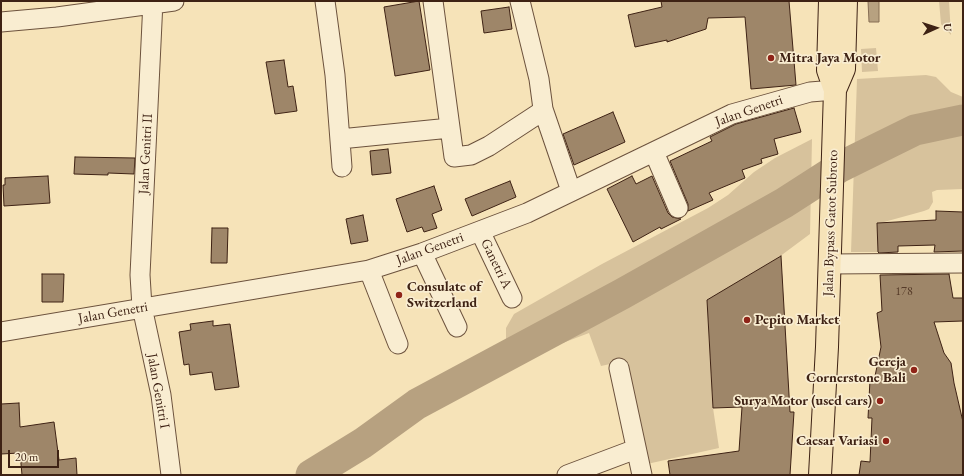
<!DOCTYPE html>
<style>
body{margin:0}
#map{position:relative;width:964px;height:476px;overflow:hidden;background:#f6e3b8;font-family:"EB Garamond",serif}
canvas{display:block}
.frame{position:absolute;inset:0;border:2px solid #3e2214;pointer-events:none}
.north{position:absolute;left:916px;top:8px;width:40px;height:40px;-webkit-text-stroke:3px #f9edd1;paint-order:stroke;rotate:87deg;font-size:11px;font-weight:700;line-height:16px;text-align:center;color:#3e2214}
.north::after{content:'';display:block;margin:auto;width:14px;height:18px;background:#3e2214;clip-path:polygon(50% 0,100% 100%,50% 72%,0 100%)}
.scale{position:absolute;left:8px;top:450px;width:51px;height:18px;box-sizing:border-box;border:2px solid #3e2214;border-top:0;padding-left:5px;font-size:12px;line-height:14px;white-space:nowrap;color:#3e2214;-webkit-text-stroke:3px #f9edd1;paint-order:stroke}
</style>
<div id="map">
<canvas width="964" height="476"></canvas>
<div class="frame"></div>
<div class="north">U</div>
<div class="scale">20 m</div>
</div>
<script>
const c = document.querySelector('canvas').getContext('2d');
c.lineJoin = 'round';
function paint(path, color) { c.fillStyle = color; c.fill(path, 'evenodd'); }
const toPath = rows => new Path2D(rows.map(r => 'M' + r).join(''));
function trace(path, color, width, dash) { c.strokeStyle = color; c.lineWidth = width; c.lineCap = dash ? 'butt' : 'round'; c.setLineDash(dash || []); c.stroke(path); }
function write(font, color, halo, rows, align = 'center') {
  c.font = font + ' "EB Garamond",serif'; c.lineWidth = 3.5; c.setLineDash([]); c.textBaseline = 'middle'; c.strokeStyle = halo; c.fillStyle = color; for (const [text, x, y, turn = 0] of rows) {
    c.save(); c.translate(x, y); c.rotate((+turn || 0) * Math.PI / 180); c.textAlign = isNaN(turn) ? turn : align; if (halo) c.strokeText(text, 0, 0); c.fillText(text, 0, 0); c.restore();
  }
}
paint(toPath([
 [939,1,949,1,951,35,941,24],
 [876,48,878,71,862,72,861,49],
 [926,75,936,77,951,92,963,97,963,189,937,190,932,192,933,202,929,209,924,211,884,222,877,223,878,252,851,252,857,79],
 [812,139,810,234,779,257,707,301,713,408,719,448,647,464,624,361,601,366,589,333,515,361,506,339,506,328,514,314,602,264,708,208,728,195,754,172,775,158]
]), '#d7c29c');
const water = toPath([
 [868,1,879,1,879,22,869,22,868,1]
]);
paint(water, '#b7a180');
trace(water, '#876e55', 1);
trace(toPath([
 [311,475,363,443,417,404,622,294,784,203,840,167,915,130,963,120]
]), '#b7a180', 31);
const building = toPath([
 [419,1,430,70,395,76,384,7,419,1],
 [661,1,789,1,796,85,751,89,745,17,708,18,706,29,667,42,667,40,635,47,628,15,662,7,661,1],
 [509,7,512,29,484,33,481,11,509,7],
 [284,60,288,87,293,86,297,111,275,114,266,62,284,60],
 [794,108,801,132,774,139,778,154,761,159,762,163,742,170,745,178,709,193,713,200,688,211,688,204,670,161,712,141,710,137,736,124,794,108],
 [613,112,625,142,574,165,563,134,613,112],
 [388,149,391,173,372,175,370,151,388,149],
 [75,157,135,158,134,174,108,173,108,175,74,174,75,157],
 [48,176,50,203,4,206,3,185,5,185,5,178,48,176],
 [632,176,636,184,652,176,668,213,672,217,681,219,661,229,660,227,633,242,607,189,632,176],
 [510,181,516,197,472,216,465,199,510,181],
 [434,186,442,210,432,214,437,228,424,232,422,227,407,232,396,199,434,186],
 [936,211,963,212,963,251,934,252,935,245,898,246,898,252,879,253,878,252,877,223,936,220,936,211],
 [363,215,368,241,351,244,346,219,363,215],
 [212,228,228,228,227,263,211,263,212,228],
 [781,256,790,412,794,412,790,475,670,475,668,461,739,451,742,407,713,408,707,300,781,256],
 [42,274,64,274,63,302,42,302,42,274],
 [949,274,953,298,963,298,963,321,934,322,944,353,951,363,954,383,963,422,963,475,859,475,861,461,870,462,872,418,868,418,870,380,874,381,881,347,877,313,882,311,880,275,949,274],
 [213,321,213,326,230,324,239,387,215,390,212,372,190,375,189,364,184,365,179,332,191,330,190,324,213,321],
 [19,403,20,427,54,422,59,460,76,458,77,475,22,475,20,453,1,454,1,404,19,403]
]);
paint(building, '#9e8669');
trace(building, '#3e2214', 1);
const minor = toPath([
 [153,1,140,275,142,307,161,395,171,475],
 [325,1,335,75,342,167],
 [433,1,454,157,471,155,489,146,541,112,543,109,539,79,520,1],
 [1,22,57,17,174,1],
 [543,109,571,191],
 [340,139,450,128],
 [654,152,678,208],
 [480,231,512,298],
 [422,253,457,327],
 [829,264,963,263],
 [369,270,398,344],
 [1,332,369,270,422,253,527,213,732,114,810,92,835,90],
 [619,368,642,475],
 [567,475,636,449]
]);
const highway = toPath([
 [835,90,844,69,846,1],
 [820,475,827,347,835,90,828,70,830,1]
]);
trace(minor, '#6c523d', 21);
trace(highway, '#3e2214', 24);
trace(minor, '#f9edd1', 19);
trace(highway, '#f6e3b8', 22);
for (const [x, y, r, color] of [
 [771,58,4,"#8f2418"],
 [399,295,4,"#8f2418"],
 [747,320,4,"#8f2418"],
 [914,370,4,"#8f2418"],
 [880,401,4,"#8f2418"],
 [886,441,4,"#8f2418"]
]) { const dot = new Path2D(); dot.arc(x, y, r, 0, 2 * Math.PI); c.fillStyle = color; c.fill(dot); trace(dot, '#f9edd1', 1.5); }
write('12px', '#563b29', null, [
 ["178",904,292]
]);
write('bold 14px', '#3e2214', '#f9edd1', [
 ["Mitra Jaya Motor",779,58],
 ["Consulate of",407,287],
 ["Switzerland",407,303],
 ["Pepito Market",755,320],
 ["Gereja",906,362,"right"],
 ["Cornerstone Bali",906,378,"right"],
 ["Surya Motor (used cars)",872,401,"right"],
 ["Caesar Variasi",878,441,"right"]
], 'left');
write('14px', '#3e2214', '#f9edd1', [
 ["Jalan Genetri",749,111,-19],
 ["Jalan Genitri II",146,154,-87],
 ["Jalan Bypass Gatot Subroto",831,223,-88],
 ["Jalan Genetri",430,249,-20],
 ["Ganetri A",496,264,64],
 ["Jalan Genetri",113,313,-10],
 ["Jalan Genitri I",158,391,80]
]);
</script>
